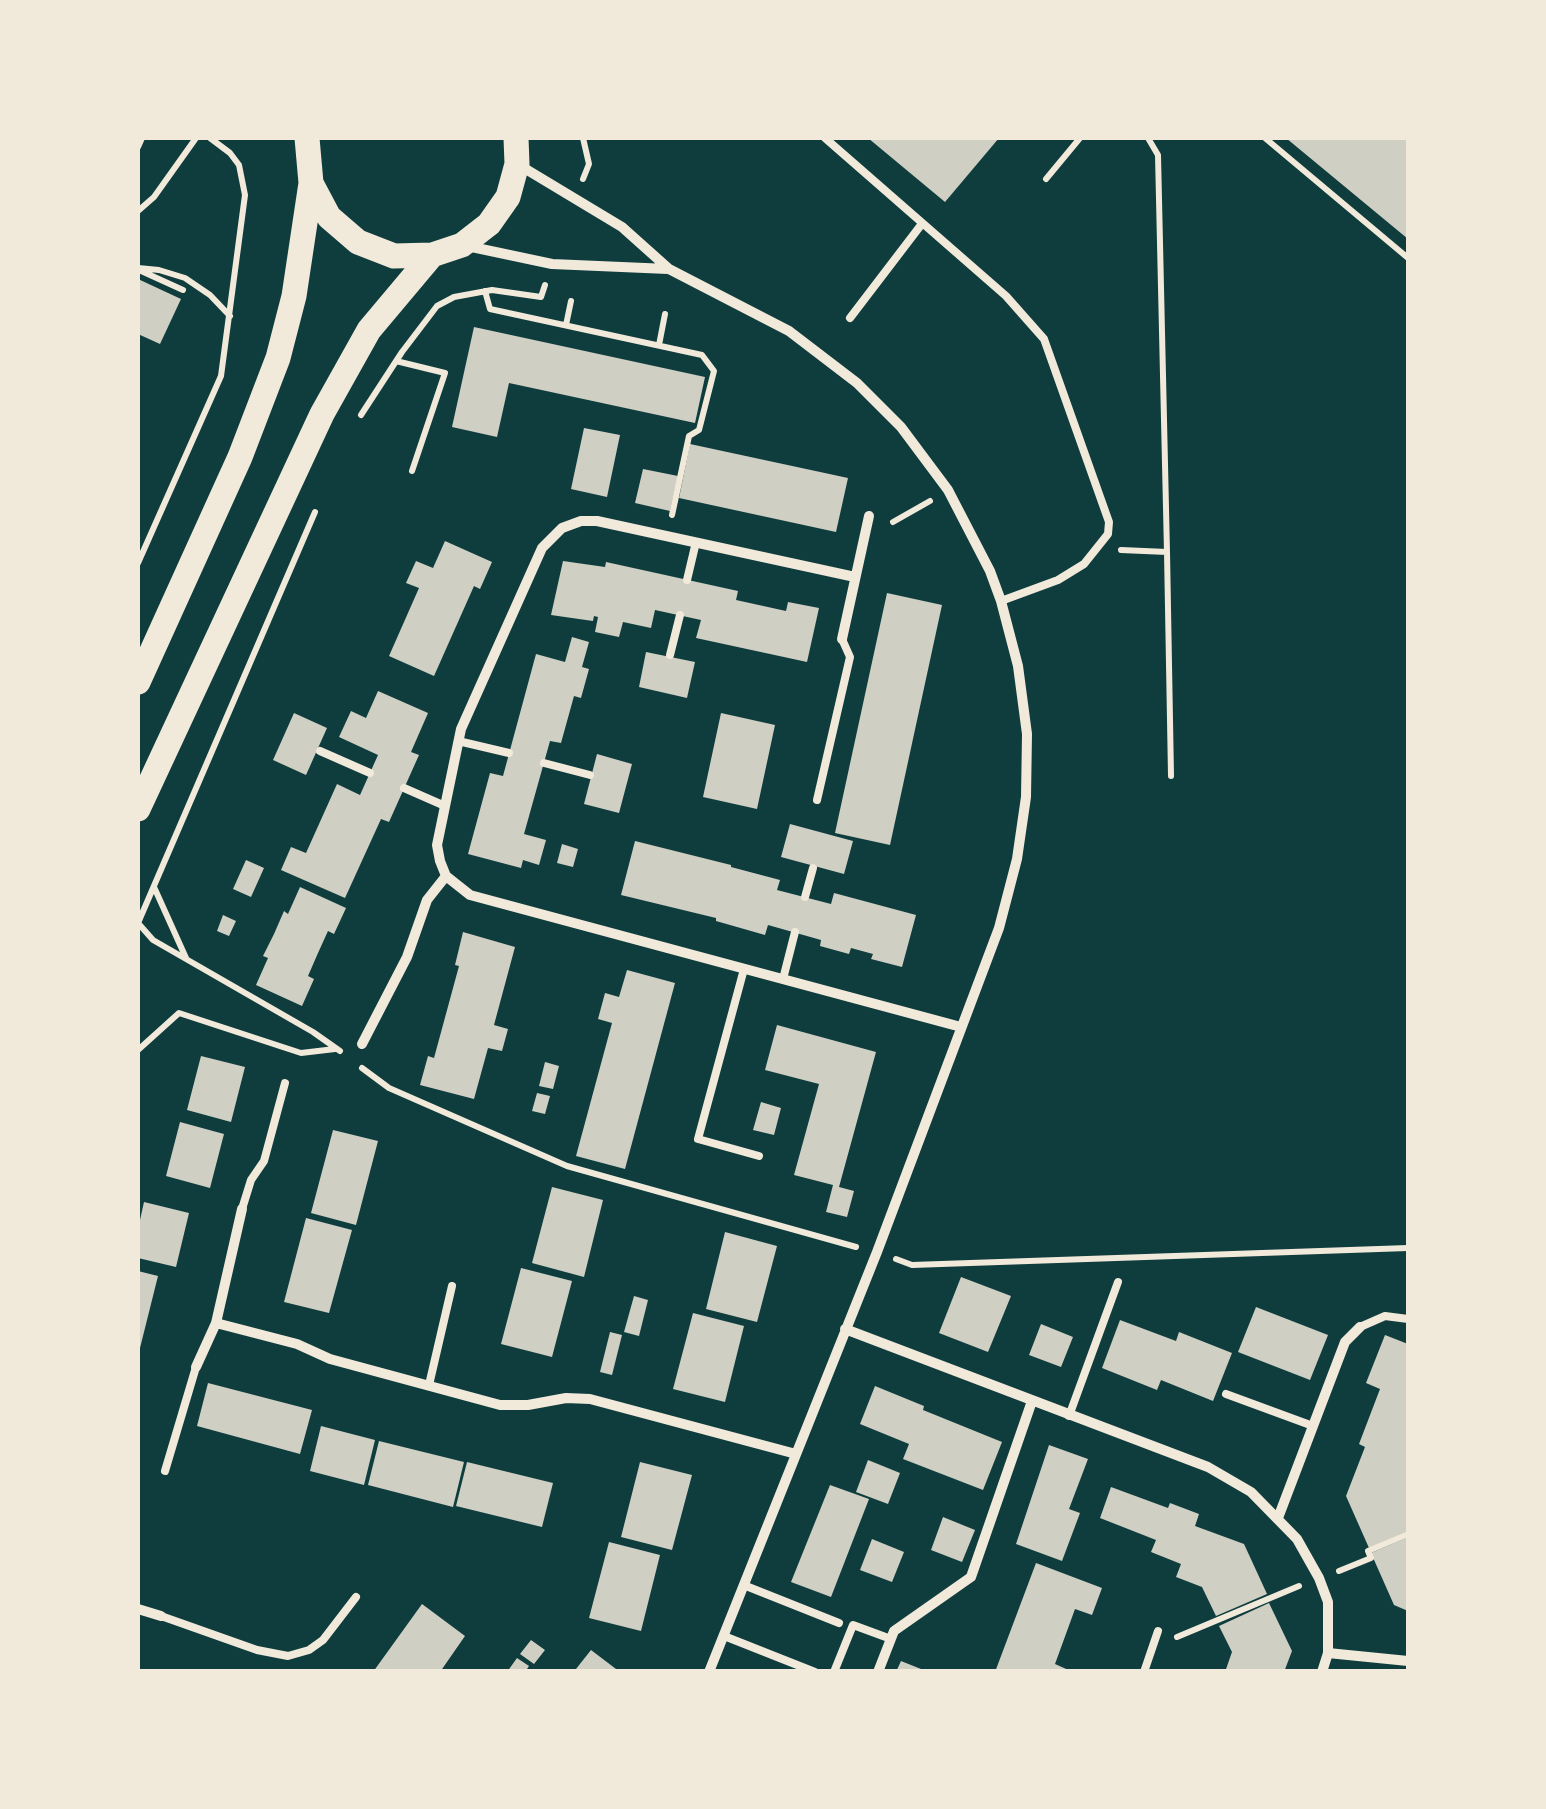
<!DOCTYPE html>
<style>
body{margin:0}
#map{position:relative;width:1546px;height:1809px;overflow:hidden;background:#0f3d3e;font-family:"PT Sans Narrow",sans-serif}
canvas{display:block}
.frame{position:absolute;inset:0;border:140px solid #f1e9da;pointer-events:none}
</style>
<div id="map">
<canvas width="1546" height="1809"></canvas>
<div class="frame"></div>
</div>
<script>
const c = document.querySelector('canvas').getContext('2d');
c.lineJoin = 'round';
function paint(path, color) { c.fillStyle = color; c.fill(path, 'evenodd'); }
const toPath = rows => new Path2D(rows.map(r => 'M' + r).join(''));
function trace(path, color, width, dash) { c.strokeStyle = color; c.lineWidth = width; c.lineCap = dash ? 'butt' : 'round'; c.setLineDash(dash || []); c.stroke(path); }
paint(toPath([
 [868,138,999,138,945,202],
 [1286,138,1408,138,1408,239],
 [138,279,181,299,160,344,138,334],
 [474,327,705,377,695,423,509,383,497,437,452,427],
 [584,428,620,435,607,497,571,489],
 [690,444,848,478,836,532,679,498],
 [643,469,678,476,670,511,635,503],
 [445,541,492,562,480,589,474,586,434,676,389,656,419,588,406,583,416,561,433,568],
 [563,561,605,567,606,562,738,591,736,600,786,611,788,602,819,608,807,662,696,638,701,620,655,610,651,628,623,622,619,637,595,632,598,617,594,616,593,621,551,615],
 [887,593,942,605,890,845,835,833],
 [572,637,589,642,582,667,589,669,581,698,574,696,561,743,550,741,524,834,546,840,539,865,523,860,521,868,468,854,490,773,503,776,536,654,565,662],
 [646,652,695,662,687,698,639,687],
 [378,691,428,713,411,752,419,755,389,822,381,819,345,898,281,870,291,847,306,853,337,784,360,795,378,755,339,737,351,711,366,718],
 [294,713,327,728,306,775,273,760],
 [721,713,775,725,757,809,703,797],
 [597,754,632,764,619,813,584,804],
 [790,824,853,841,844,874,781,857],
 [635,841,731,865,731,867,780,880,777,890,831,904,834,893,916,915,902,967,871,959,873,954,851,948,849,954,820,946,821,940,768,925,765,935,716,921,716,918,621,895],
 [562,844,578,849,573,867,557,863],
 [246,860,264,868,251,897,233,889],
 [300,887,346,908,334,934,328,931,318,953,308,976,314,979,302,1006,256,985,268,958,263,956,274,934,284,911,288,914],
 [223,915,236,921,229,936,217,931],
 [463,932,515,947,494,1025,508,1029,502,1051,488,1048,474,1099,420,1085,428,1056,434,1058,459,966,455,965],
 [627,970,675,983,625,1169,576,1156,612,1023,598,1019,605,993,619,997],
 [777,1025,876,1052,839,1187,854,1191,847,1217,826,1212,833,1185,794,1175,819,1084,765,1070],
 [201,1056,245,1067,231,1122,187,1110],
 [545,1062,559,1066,553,1089,539,1086],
 [537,1093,550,1096,545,1114,532,1111],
 [761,1102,781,1108,774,1135,753,1130],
 [180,1122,224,1134,210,1188,166,1176],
 [333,1130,378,1141,356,1225,311,1213],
 [552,1187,603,1200,584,1277,532,1263],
 [144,1202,189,1213,176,1267,138,1258,138,1229],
 [306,1218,352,1230,329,1313,284,1302],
 [725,1232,777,1246,757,1322,706,1309],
 [521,1268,572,1281,552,1357,501,1344],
 [138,1271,158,1276,139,1352,138,1352],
 [961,1277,1011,1296,988,1352,939,1333],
 [634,1296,648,1300,639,1336,624,1332],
 [1256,1307,1328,1335,1310,1380,1238,1352],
 [693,1313,744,1326,725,1402,673,1389],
 [1120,1320,1176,1341,1179,1332,1232,1353,1213,1401,1161,1380,1157,1390,1102,1368],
 [1041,1324,1073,1337,1061,1367,1029,1355],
 [610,1332,622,1335,612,1375,600,1372],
 [1385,1335,1408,1344,1408,1531,1369,1548,1346,1496,1365,1447,1359,1444,1380,1389,1366,1383],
 [208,1383,312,1410,300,1454,197,1426],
 [875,1386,924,1406,923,1410,1002,1442,983,1490,903,1459,909,1444,860,1424],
 [321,1426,375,1440,364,1485,310,1471],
 [379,1441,464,1462,453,1507,368,1485],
 [1049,1445,1088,1459,1069,1509,1080,1513,1062,1561,1016,1544],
 [868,1460,900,1473,888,1504,856,1492],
 [467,1462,553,1483,542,1527,456,1506],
 [640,1462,692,1475,672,1550,621,1537],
 [830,1485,869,1499,831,1597,791,1582],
 [1111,1487,1168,1508,1170,1503,1199,1514,1195,1526,1244,1544,1267,1594,1216,1616,1202,1587,1176,1577,1181,1564,1151,1552,1156,1540,1100,1518],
 [943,1517,975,1530,962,1562,931,1550],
 [1408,1537,1408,1611,1394,1605,1371,1553],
 [872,1539,904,1552,892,1582,860,1570],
 [609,1542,660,1555,641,1631,589,1618],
 [1036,1563,1102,1588,1092,1615,1075,1609,1055,1664,1073,1672,995,1672],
 [1269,1603,1292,1651,1284,1672,1225,1672,1232,1652,1219,1626],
 [422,1604,465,1636,440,1672,373,1672],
 [531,1640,545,1650,534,1664,520,1654],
 [591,1650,620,1672,576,1669],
 [517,1658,529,1666,525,1672,507,1672],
 [901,1661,926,1671,926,1672,896,1672]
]), '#cfcfc3');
trace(toPath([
 [1148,138,1158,155,1167,552],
 [1265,138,1408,258],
 [138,147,142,138],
 [583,179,589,164,583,138],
 [1046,179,1080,138],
 [138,211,154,197,196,138],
 [138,268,159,270,185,278,210,295,230,316],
 [139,270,183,290],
 [485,291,490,309,702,355,714,371,699,430,689,436,672,515],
 [566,325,571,301],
 [659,345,665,314],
 [396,361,445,373,412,471],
 [361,415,402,352,437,306,454,297,492,290,541,297,545,285],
 [315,512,138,923,153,940,313,1032,340,1051],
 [893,522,930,501],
 [1121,550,1167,552,1171,776],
 [138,563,221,376,245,195,239,165,230,153,210,138],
 [154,887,186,958],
 [138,1050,179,1013,301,1053,335,1049],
 [362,1068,389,1088,567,1166,856,1247],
 [896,1259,912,1265,1408,1248],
 [1339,1571,1371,1558,1368,1551,1408,1534],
 [1177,1637,1299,1586]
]), '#f1e9da', 6);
trace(toPath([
 [825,138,1006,296,1044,339,1109,522,1108,534,1084,564,1058,580,1001,601],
 [850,318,921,225],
 [687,580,696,542],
 [670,655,680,615],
 [458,741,509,753],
 [320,751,370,773],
 [544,763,590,775],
 [404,788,445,806],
 [817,800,850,657,842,639],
 [805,897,813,868],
 [744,969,698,1139,759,1156],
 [783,979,795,932],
 [242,1209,251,1180,264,1161,285,1083],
 [1360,1327,1385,1316,1408,1319],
 [429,1385,452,1286],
 [1226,1394,1313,1426],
 [1069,1416,1118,1282],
 [165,1471,196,1367],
 [746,1586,839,1623],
 [161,1616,257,1650,288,1656,309,1650,323,1640,356,1597],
 [724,1636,815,1672],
 [834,1672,853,1625,891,1639],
 [1144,1672,1158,1631]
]), '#f1e9da', 8);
trace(toPath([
 [519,165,622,227,669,269,789,331,857,383,901,427,948,490,990,571,1001,601,1018,666,1027,734,1026,797,1017,859,999,928,877,1252,709,1672],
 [467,246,552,264,668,269],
 [855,577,597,521,581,521,562,528,542,548,461,729,437,845,440,861,446,876,470,895,961,1027],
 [842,639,869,516],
 [362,1044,407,957,427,900,446,876],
 [216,1323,242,1209],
 [845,1329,1208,1467,1251,1492,1297,1539,1319,1578,1328,1602,1328,1653,1322,1672],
 [196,1367,216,1323,297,1344,330,1359,500,1405,528,1405,566,1398,590,1399,796,1454],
 [1278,1518,1345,1342,1360,1327],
 [138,1609,161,1616],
 [1328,1653,1408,1661],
 [878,1672,894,1631,971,1577,1032,1401]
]), '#f1e9da', 10);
trace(toPath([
 [307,138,311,183,329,217,358,242,394,256,432,255,462,245,489,224,508,197,517,164,516,138],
 [138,682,240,457,278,358,294,296,311,183],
 [138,809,322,414,369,330,432,255]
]), '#f1e9da', 25);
</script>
